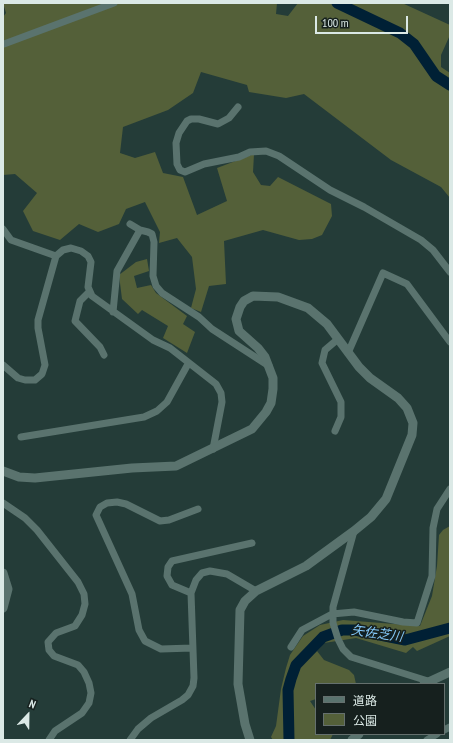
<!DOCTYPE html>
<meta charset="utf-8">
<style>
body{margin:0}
#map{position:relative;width:453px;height:743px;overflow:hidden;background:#243c38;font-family:"PT Sans Narrow","Noto Sans JP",sans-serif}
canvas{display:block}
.frame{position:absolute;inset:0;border:4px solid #dbe9e6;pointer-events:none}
.legend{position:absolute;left:315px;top:683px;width:130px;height:52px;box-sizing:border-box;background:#16201e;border:1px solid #65706e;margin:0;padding:5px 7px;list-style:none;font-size:12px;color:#dbe9e6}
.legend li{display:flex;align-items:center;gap:8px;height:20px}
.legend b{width:20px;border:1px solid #65706e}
.north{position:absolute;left:8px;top:695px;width:40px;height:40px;-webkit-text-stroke:3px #16201e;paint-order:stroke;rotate:22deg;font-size:11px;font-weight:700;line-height:16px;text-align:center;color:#dbe9e6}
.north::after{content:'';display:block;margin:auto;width:14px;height:18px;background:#dbe9e6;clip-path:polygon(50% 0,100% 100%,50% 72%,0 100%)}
.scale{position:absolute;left:315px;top:16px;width:93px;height:18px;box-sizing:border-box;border:2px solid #dbe9e6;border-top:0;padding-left:5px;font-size:12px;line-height:14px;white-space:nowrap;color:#dbe9e6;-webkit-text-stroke:3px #16201e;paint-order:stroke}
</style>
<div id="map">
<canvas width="453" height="743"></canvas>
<div class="frame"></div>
<ul class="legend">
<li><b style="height:5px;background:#5a736e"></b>道路</li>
<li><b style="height:11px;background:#546039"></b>公園</li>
</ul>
<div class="north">N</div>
<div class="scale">100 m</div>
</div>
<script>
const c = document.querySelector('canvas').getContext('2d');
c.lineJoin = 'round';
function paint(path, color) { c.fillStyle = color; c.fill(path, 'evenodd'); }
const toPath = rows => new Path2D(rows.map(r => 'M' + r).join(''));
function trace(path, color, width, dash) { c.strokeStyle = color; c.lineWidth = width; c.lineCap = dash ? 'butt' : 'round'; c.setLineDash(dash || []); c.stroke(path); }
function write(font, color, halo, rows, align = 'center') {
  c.font = font + ' "PT Sans Narrow","Noto Sans JP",sans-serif'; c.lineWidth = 3; c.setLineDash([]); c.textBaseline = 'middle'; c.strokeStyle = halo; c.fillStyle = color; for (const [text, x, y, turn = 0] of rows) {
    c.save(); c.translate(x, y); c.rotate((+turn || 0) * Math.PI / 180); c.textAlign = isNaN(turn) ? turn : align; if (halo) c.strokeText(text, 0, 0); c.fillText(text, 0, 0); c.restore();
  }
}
paint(toPath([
 [3,3,277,3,276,14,288,16,298,3,402,3,450,25,450,35,441,55,441,67,450,73,450,198,441,187,391,160,304,94,286,98,249,92,247,85,201,72,193,93,168,110,123,127,120,153,135,158,155,152,163,173,183,177,197,215,227,201,217,168,254,154,253,172,261,185,270,186,278,177,331,204,332,216,322,235,312,239,299,240,263,230,224,241,226,284,209,286,201,312,191,308,196,289,192,257,177,238,159,243,160,232,145,202,126,209,119,224,98,232,79,224,60,240,33,231,23,211,37,193,15,174,3,175,3,17,6,13],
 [147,259,149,271,134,276,137,288,151,285,156,293,187,316,183,324,195,332,187,353,163,338,168,326,142,310,138,314,122,299,119,275,136,262],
 [450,526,450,636,417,651,413,647,406,653,356,638,324,643,317,651,324,660,349,670,354,675,356,684,316,684,316,699,310,701,316,710,316,734,333,734,330,740,273,740,271,737,276,726,281,689,286,668,290,655,303,636,320,625,343,620,420,626,432,596,437,566,439,535,443,530]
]), '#546039');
trace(toPath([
 [337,3,400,33,414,44,436,76,450,85],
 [289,740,288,690,291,679,296,665,323,637,342,630,355,630,405,640,450,628]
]), '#002035', 11);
trace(toPath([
 [4,44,114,3],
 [238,107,229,118,218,124,199,119,191,119,187,121,179,133,176,143,177,164,180,170,185,172,204,164,239,157,250,152,266,151,279,156,330,190,364,207,421,240,433,250,450,272],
 [130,224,140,230],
 [3,229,11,240,56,256],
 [89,292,80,301,75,321,100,347,104,355],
 [113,312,117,271,140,230,148,232,152,234,154,242,153,276,156,286,162,293,199,317,212,329,269,366],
 [348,353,383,273,407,284,450,342],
 [3,365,18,378,25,380,35,380,42,374,45,365,38,328,38,320,56,256,63,250,71,248,81,251,88,256,91,262,88,287,92,296,153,340,170,348,216,384,221,393,222,402,213,449],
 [335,431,341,417,341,402,322,363,325,350,338,339],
 [21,437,144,417,157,411,167,402,188,364],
 [3,503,25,518,37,530,78,582,84,594,85,604,82,615,75,626,56,633,48,642,49,650,54,656,78,665,84,672,89,683,91,693,89,703,82,713,55,731,49,740],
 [354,531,333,607,333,623,338,639,343,649,351,657,428,681],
 [191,593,172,585,167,576,168,567,172,561,252,543],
 [291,647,302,630,332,614,354,612,403,622,417,623,432,576,433,528,437,509,450,489],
 [192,648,161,649,145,641,139,630,132,594,96,515,100,507,107,503,117,502,126,504,160,521,169,520,198,509],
 [444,730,450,727],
 [130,740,138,729,151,718,182,700,188,695,193,686,194,678,191,593,196,580,202,573,210,571,227,574,256,591],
 [427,740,437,734]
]), '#5a736e', 7);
trace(toPath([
 [3,471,19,477,35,478,132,468,176,466,252,429,266,412,271,403,273,389,273,378,265,357,258,348,239,331,236,319,240,307,244,301,253,296,278,297,308,308,327,324,359,367,370,378,398,398,407,408,413,423,412,435,386,499,371,517,354,531,306,566,256,591,245,601,240,610,238,684,245,724,250,740],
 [3,573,8,589,3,608],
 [424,684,450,672],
 [352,740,359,734]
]), '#5a736e', 9);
write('italic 13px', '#83c8f9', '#16201e', [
 ["矢佐芝川",377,634,8]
]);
</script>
